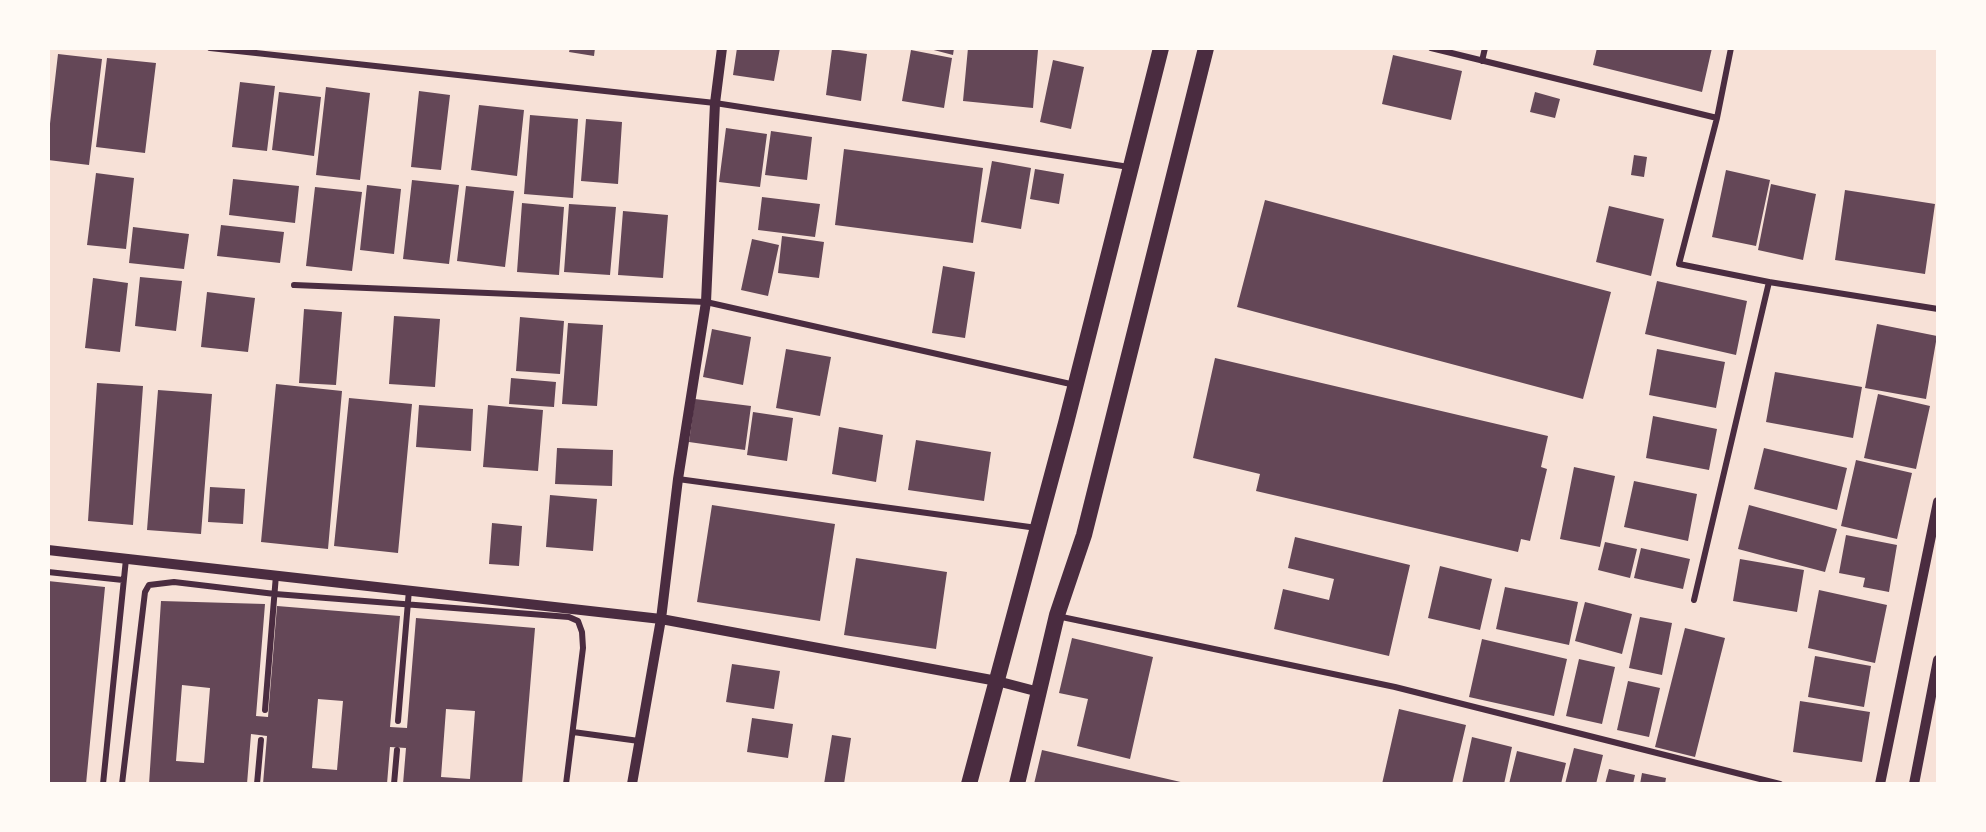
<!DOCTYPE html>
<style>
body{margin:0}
#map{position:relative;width:1986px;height:832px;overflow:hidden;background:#f7e1d7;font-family:Overpass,sans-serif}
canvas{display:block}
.frame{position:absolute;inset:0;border:50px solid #fffaf5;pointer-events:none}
</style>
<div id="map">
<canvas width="1986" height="832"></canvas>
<div class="frame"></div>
</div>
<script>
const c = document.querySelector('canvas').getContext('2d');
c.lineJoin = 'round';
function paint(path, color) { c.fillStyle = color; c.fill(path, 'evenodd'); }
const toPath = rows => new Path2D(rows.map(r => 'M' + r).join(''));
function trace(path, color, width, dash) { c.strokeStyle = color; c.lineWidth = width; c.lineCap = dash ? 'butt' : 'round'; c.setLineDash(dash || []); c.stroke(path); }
paint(toPath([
 [570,48,595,48,594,56,569,52],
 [737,48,780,48,774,81,733,75],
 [926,48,954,48,953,55],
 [968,48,1038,50,1033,108,963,101],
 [1597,48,1712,48,1702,92,1593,65],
 [832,49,867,54,861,101,826,95],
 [911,50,952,58,944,108,902,101],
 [58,54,102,59,89,165,48,160,48,141],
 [1393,55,1462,71,1451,120,1382,104],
 [107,58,156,63,145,153,96,147],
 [1053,60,1084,67,1071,129,1040,122],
 [240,82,275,86,267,151,232,147],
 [326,87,370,93,360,180,316,175],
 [419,91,450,95,441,170,411,167],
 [279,92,321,97,314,156,272,150],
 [1535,92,1560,99,1555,118,1530,112],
 [479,105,524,110,517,176,471,170],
 [530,115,578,119,573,198,524,194],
 [586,119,622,122,618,184,581,181],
 [726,128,767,134,760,187,719,182],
 [771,131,812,137,807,180,765,175],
 [844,149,983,168,973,243,835,225],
 [1634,155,1647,157,1644,177,1631,175],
 [992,161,1031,168,1021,229,981,222],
 [1035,169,1064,174,1059,204,1030,199],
 [1726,170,1770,180,1756,246,1712,237],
 [96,173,134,178,126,249,87,245],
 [233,179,299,186,295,223,229,215],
 [412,180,459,185,449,264,403,259],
 [1771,184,1816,194,1803,260,1758,250],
 [367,185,401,189,394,254,360,250],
 [466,186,514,191,505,267,457,261],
 [315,187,362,192,352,271,306,266],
 [1845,190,1935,204,1925,274,1835,260],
 [762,197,820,204,815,237,758,230],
 [1265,200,1611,292,1583,399,1237,307],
 [522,203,564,207,559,275,517,272],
 [569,204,616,207,610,275,564,272],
 [1609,206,1664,219,1651,276,1596,262],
 [623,211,668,215,663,278,618,275],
 [221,225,284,232,280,263,217,256],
 [133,227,189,234,184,269,129,263],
 [782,236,824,242,819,278,778,273],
 [752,239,779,245,768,296,741,290],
 [943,266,975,272,965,338,932,333],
 [140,277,182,281,176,331,135,326],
 [93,278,128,283,120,352,85,348],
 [1657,281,1747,301,1736,355,1645,334],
 [207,292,255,298,248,352,201,347],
 [304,309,342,312,336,385,299,383],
 [394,316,440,319,435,387,389,384],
 [520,317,564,321,560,374,516,371],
 [568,323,603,325,597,406,562,404],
 [1877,324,1937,336,1926,399,1865,388],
 [712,329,751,337,743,385,703,377],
 [786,349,831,357,820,416,776,408],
 [1657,349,1725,362,1716,408,1649,395],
 [1215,358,1548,436,1541,467,1547,469,1530,541,1521,539,1518,552,1256,491,1260,474,1193,458],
 [1775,372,1862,387,1853,438,1766,422],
 [511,378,556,382,554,407,509,404],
 [97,383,143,386,133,525,88,521],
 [276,384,342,391,328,549,261,542],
 [158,390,212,394,201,534,147,530],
 [1878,394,1930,406,1916,469,1864,458],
 [349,398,412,404,398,553,334,546],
 [695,399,751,406,745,450,689,442],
 [419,405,473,409,471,451,416,447],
 [488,405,543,410,538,471,483,467],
 [753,412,793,418,787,461,747,455],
 [1653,416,1717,429,1709,470,1646,458],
 [839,427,883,435,876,482,832,474],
 [916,440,991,452,984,501,908,490],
 [557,448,613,450,612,486,555,484],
 [1764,448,1847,468,1837,510,1754,489],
 [1856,460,1912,473,1897,539,1841,526],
 [1574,467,1615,476,1600,547,1560,539],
 [1634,481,1697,494,1688,541,1624,527],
 [210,487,245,489,243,524,208,522],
 [550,495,597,499,593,551,546,547],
 [712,505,835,524,820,621,697,602],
 [1749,505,1837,529,1825,572,1738,549],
 [492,523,522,526,519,566,489,564],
 [1846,535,1897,545,1889,592,1863,587,1865,578,1839,573],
 [1295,537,1410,565,1389,656,1274,629,1283,589,1329,600,1334,579,1288,568],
 [1605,542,1637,549,1630,578,1598,570],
 [1641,548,1690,559,1683,589,1634,578],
 [856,558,947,572,936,649,844,635],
 [1740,559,1804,570,1797,612,1733,601],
 [1440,566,1492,579,1480,630,1428,618],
 [48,581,105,587,86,784,48,784],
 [1505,587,1578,602,1569,645,1496,629],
 [1819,590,1887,605,1875,663,1808,648],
 [161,601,265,604,256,716,268,717,277,606,400,616,390,727,407,728,416,618,535,628,522,784,403,784,406,748,390,747,387,784,263,784,267,736,251,734,247,784,149,784],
 [182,685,210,688,204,763,176,761],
 [318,699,343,701,337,770,312,768],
 [446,709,475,711,470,779,441,777],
 [1585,602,1632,614,1622,654,1575,641],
 [1640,617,1672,623,1662,675,1629,668],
 [1685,628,1725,638,1695,757,1655,747],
 [1072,638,1153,657,1130,759,1077,746,1088,699,1059,693],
 [1482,639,1567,659,1554,716,1469,697],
 [1815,656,1871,666,1864,707,1808,697],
 [1579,659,1615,667,1602,724,1566,716],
 [732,664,780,671,774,709,726,702],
 [1628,681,1660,688,1649,737,1617,730],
 [1800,701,1870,712,1862,762,1793,752],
 [1399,709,1466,725,1452,784,1382,784],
 [752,718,793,724,788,758,747,752],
 [832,735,851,738,844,784,824,784],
 [1472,737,1512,747,1504,784,1462,784],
 [1574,748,1603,755,1596,784,1565,784],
 [1042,750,1185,783,1185,784,1034,784],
 [1517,751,1566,763,1561,784,1509,784],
 [1609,769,1635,775,1633,784,1605,784],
 [1642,773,1666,778,1665,784,1640,784]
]), '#644757');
trace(toPath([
 [210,48,715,103,1129,167],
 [1431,48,1717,118],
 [1731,48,1717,118,1679,264,1769,282,1938,309],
 [1482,61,1485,48],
 [294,285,706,302,1075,385],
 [678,479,1037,528],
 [48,572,123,580],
 [1694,600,1769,282],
 [1057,616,1395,687,1780,784],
 [265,710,276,575],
 [398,721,409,590],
 [573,732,639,741],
 [103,784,126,559],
 [122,784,145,592,149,585,174,582,275,594,569,617,578,621,582,632,583,648,566,784],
 [257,784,261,740],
 [394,784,397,750]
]), '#4a2c40', 6);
trace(toPath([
 [48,550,661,619,997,681,1039,692],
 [632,784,661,619,678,479,706,302,715,103,722,48],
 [1880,784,1938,502],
 [1914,784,1938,660]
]), '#4a2c40', 10);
trace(toPath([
 [969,784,1066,423,1161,48],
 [1017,784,1057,615,1084,535,1206,48]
]), '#4a2c40', 16);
</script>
